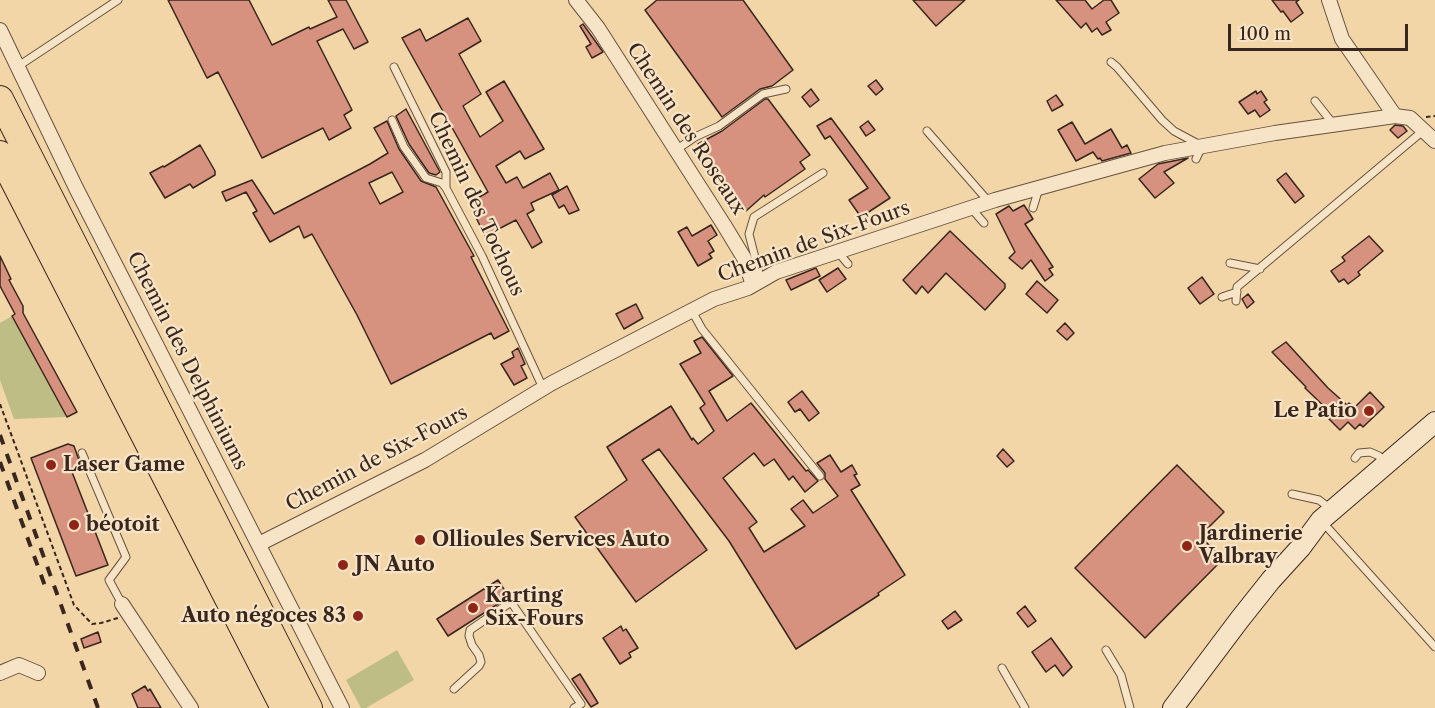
<!DOCTYPE html>
<meta charset="utf-8">
<style>
body{margin:0}
#map{position:relative;width:1435px;height:708px;overflow:hidden;background:#f2d6a8;font-family:"Libre Caslon Text",serif}
canvas{display:block}
.scale{position:absolute;left:1228px;top:24px;width:180px;height:27px;box-sizing:border-box;border:3px solid #39261e;border-top:0;padding-left:8px;font-size:18px;line-height:21px;white-space:nowrap;color:#39261e;-webkit-text-stroke:4px #f7e4c6;paint-order:stroke}
</style>
<div id="map">
<canvas width="1435" height="708"></canvas>
<div class="scale">100 m</div>
</div>
<script>
const c = document.querySelector('canvas').getContext('2d');
c.lineJoin = 'round';
function paint(path, color) { c.fillStyle = color; c.fill(path, 'evenodd'); }
const toPath = rows => new Path2D(rows.map(r => 'M' + r).join(''));
function trace(path, color, width, dash) { c.strokeStyle = color; c.lineWidth = width; c.lineCap = dash ? 'butt' : 'round'; c.setLineDash(dash || []); c.stroke(path); }
function write(font, color, halo, rows, align = 'center') {
  c.font = font + ' "Libre Caslon Text",serif'; c.lineWidth = 4.5; c.setLineDash([]); c.textBaseline = 'middle'; c.strokeStyle = halo; c.fillStyle = color; for (const [text, x, y, turn = 0] of rows) {
    c.save(); c.translate(x, y); c.rotate((+turn || 0) * Math.PI / 180); c.textAlign = isNaN(turn) ? turn : align; if (halo) c.strokeText(text, 0, 0); c.fillText(text, 0, 0); c.restore();
  }
}
paint(toPath([
 [12,316,67,417,14,419,0,380,0,323],
 [397,650,414,680,366,708,361,708,346,680]
]), '#bebd85');
const building = toPath([
 [168,0,249,0,272,45,309,27,310,29,337,17,328,0,346,0,368,42,354,49,343,29,317,41,352,110,344,115,351,128,329,140,323,128,262,158,218,72,207,78,168,0],
 [657,0,743,0,793,70,772,86,760,89,722,117,645,10,657,0],
 [913,0,965,0,936,26,913,0],
 [1056,0,1085,0,1092,9,1104,0,1111,0,1119,13,1106,22,1111,30,1102,35,1097,28,1092,32,1086,23,1081,28,1056,0],
 [1272,0,1299,0,1296,2,1303,13,1291,22,1283,11,1281,12,1272,0],
 [468,18,481,41,459,54,481,94,463,106,480,137,503,121,486,92,504,81,544,149,525,159,520,151,496,166,506,183,517,177,523,188,550,173,559,190,531,203,534,210,527,214,542,242,532,248,516,220,485,236,469,203,488,192,402,38,420,29,426,41,468,18],
 [583,24,603,52,592,58,586,47,591,44,580,26,583,24],
 [876,80,883,89,876,95,868,86,876,80],
 [811,89,819,100,810,107,802,97,811,89],
 [1256,91,1257,94,1261,91,1267,100,1264,102,1270,110,1260,117,1255,110,1248,114,1239,102,1256,91],
 [1056,95,1063,105,1052,111,1047,101,1056,95],
 [765,99,768,99,810,155,800,162,805,169,765,197,764,195,746,211,698,144,722,131,765,99],
 [406,109,440,172,436,175,429,173,409,144,396,116,406,109],
 [831,118,890,198,861,217,849,200,868,188,830,136,825,139,817,126,831,118],
 [387,121,399,149,421,181,436,187,474,256,471,257,509,331,494,339,491,333,391,384,357,315,312,234,304,238,299,226,270,242,253,213,257,211,246,192,226,201,222,192,252,180,274,214,370,164,388,153,374,128,387,121],
 [392,172,403,192,380,204,369,183,392,172],
 [868,121,875,130,866,136,860,127,868,121],
 [1072,122,1085,144,1111,129,1122,148,1127,145,1131,153,1102,161,1100,158,1098,159,1093,152,1076,161,1058,130,1072,122],
 [1395,125,1403,126,1407,131,1398,138,1390,130,1395,125],
 [200,145,215,171,215,175,193,188,190,184,165,198,150,173,163,166,164,167,200,145],
 [1188,158,1164,172,1174,183,1155,198,1139,179,1158,164,1188,158],
 [1286,173,1304,196,1295,203,1277,180,1286,173],
 [567,186,579,210,569,214,564,205,559,208,552,195,567,186],
 [1024,205,1033,219,1025,224,1053,267,1049,269,1053,275,1045,281,1031,260,1022,269,1009,258,1015,252,996,214,1009,206,1013,211,1024,205],
 [711,225,717,235,708,241,714,251,709,254,712,258,698,266,678,232,687,227,692,236,711,225],
 [950,231,1005,284,1005,288,985,310,946,273,928,293,922,286,916,294,903,280,950,231],
 [1369,236,1383,251,1358,272,1360,275,1348,284,1344,279,1339,282,1331,271,1345,261,1342,257,1369,236],
 [0,256,11,279,9,280,23,306,23,313,77,412,67,417,12,316,15,314,0,286,0,256],
 [816,268,820,276,791,290,786,280,816,268],
 [838,268,846,279,827,292,819,280,838,268],
 [1202,277,1214,294,1200,304,1188,288,1202,277],
 [1037,281,1058,300,1047,313,1026,294,1037,281],
 [1248,294,1254,302,1247,308,1242,299,1248,294],
 [636,304,643,318,624,329,616,314,636,304],
 [1065,323,1074,333,1067,340,1057,331,1065,323],
 [702,337,733,376,709,391,727,421,751,403,806,471,808,470,818,481,805,492,793,476,789,480,774,459,764,466,754,453,723,478,757,522,749,528,764,552,805,526,791,509,803,500,813,513,838,496,825,479,825,473,817,463,830,455,841,472,852,465,857,474,854,475,860,485,851,490,905,575,878,593,879,595,796,649,729,541,659,449,642,460,707,550,636,602,575,517,627,480,607,447,671,406,692,440,693,438,698,444,714,431,700,408,705,404,680,364,701,353,694,341,702,337],
 [1286,342,1328,388,1347,405,1349,403,1355,407,1370,392,1384,407,1363,427,1360,424,1355,429,1348,422,1340,430,1329,419,1333,415,1305,388,1306,387,1272,352,1286,342],
 [518,348,525,364,521,366,527,378,514,385,501,364,514,357,512,352,518,348],
 [802,391,819,413,809,421,800,409,795,412,788,402,802,391],
 [68,444,74,446,82,469,72,472,108,565,76,576,31,458,68,444],
 [1003,449,1014,461,1007,467,997,456,1003,449],
 [1177,465,1224,512,1200,536,1223,559,1145,638,1075,568,1177,465],
 [498,580,509,597,448,636,437,619,498,580],
 [1025,606,1036,621,1028,627,1017,613,1025,606],
 [955,611,962,620,948,629,942,621,955,611],
 [621,626,623,631,626,629,638,648,629,653,631,657,620,664,603,638,621,626],
 [98,632,101,642,84,648,81,639,98,632],
 [1051,638,1072,667,1063,676,1055,665,1046,672,1032,652,1051,638],
 [580,674,598,703,591,707,572,679,580,674],
 [145,686,148,691,150,689,161,708,138,708,132,694,145,686]
]);
paint(building, '#d6927e');
trace(building, '#39261e', 1.5);
const service = toPath([
 [1111,62,1117,67,1162,120,1174,131,1202,146,1196,159],
 [17,67,118,0],
 [394,67,446,172,446,188,482,256,543,388],
 [1315,101,1334,125],
 [392,120,404,147,426,178,442,183,446,188],
 [927,131,989,202],
 [676,150,695,137,719,126,763,94,786,89],
 [971,208,984,223],
 [1033,208,1039,188],
 [838,252,848,264],
 [1230,263,1260,269],
 [761,281,749,234,754,217,823,173],
 [1222,297,1237,292],
 [1236,301,1237,287,1424,130],
 [692,311,702,329,820,476],
 [82,453,126,557,109,580,122,604],
 [1355,458,1359,453,1370,452,1379,456,1385,464],
 [1292,494,1319,500,1331,509],
 [1327,527,1435,647],
 [1106,650,1121,675,1130,708],
 [1002,668,1025,708],
 [454,689,479,666,481,662,479,655,472,645,469,636,470,630,511,602,581,704,574,708]
]);
const minor = toPath([
 [576,0,598,28,724,225,744,258,753,285],
 [1329,0,1342,39,1395,116],
 [0,30,76,188,342,708],
 [259,544,425,460,552,383,714,299,748,288,776,272,995,200,1165,153,1275,133,1395,116,1410,118,1435,141],
 [122,604,191,708],
 [0,673,19,665,38,673]
]);
const secondary = toPath([
 [1173,708,1240,619,1271,580,1301,547,1321,520,1435,422]
]);
const motorway = toPath([
 [0,99,309,708],
 [0,154,284,708]
]);
trace(service, '#675240', 9);
trace(minor, '#675240', 16);
trace(secondary, '#39261e', 22);
trace(motorway, '#39261e', 28);
trace(toPath([
 [1426,117,1435,116],
 [0,404,74,605,92,624,101,623,118,618]
]), '#39261e', 2, [4.5, 3]);
trace(service, '#f7e4c6', 7);
trace(minor, '#f7e4c6', 14);
trace(secondary, '#f7e4c6', 20);
trace(motorway, '#f2d6a8', 26);
trace(toPath([
 [0,435,98,708],
 [0,462,45,586]
]), '#39261e', 4, [10, 10]);
for (const [x, y, r, color] of [
 [1369,411,6,"#8f2418"],
 [51,465,6,"#8f2418"],
 [74,525,6,"#8f2418"],
 [420,540,6,"#8f2418"],
 [1187,546,6,"#8f2418"],
 [343,565,6,"#8f2418"],
 [473,608,6,"#8f2418"],
 [358,616,6,"#8f2418"]
]) { const dot = new Path2D(); dot.arc(x, y, r, 0, 2 * Math.PI); c.fillStyle = color; c.fill(dot); trace(dot, '#f7e4c6', 2); }
write('20px', '#39261e', '#f7e4c6', [
 ["Chemin des Roseaux",686,129,57],
 ["Chemin des Tochous",476,204,65],
 ["Chemin de Six-Fours",814,242,-20],
 ["Chemin des Delphiniums",187,361,63],
 ["Chemin de Six-Fours",377,459,-28]
]);
write('bold 20px', '#39261e', '#f7e4c6', [
 ["Le Patio",1357,411,"right"],
 ["Laser Game",63,465],
 ["béotoit",86,525],
 ["Jardinerie",1199,534],
 ["Valbray",1199,557],
 ["Ollioules Services Auto",432,540],
 ["JN Auto",355,565],
 ["Karting",485,596],
 ["Six-Fours",485,619],
 ["Auto négoces 83",346,616,"right"]
], 'left');
</script>
